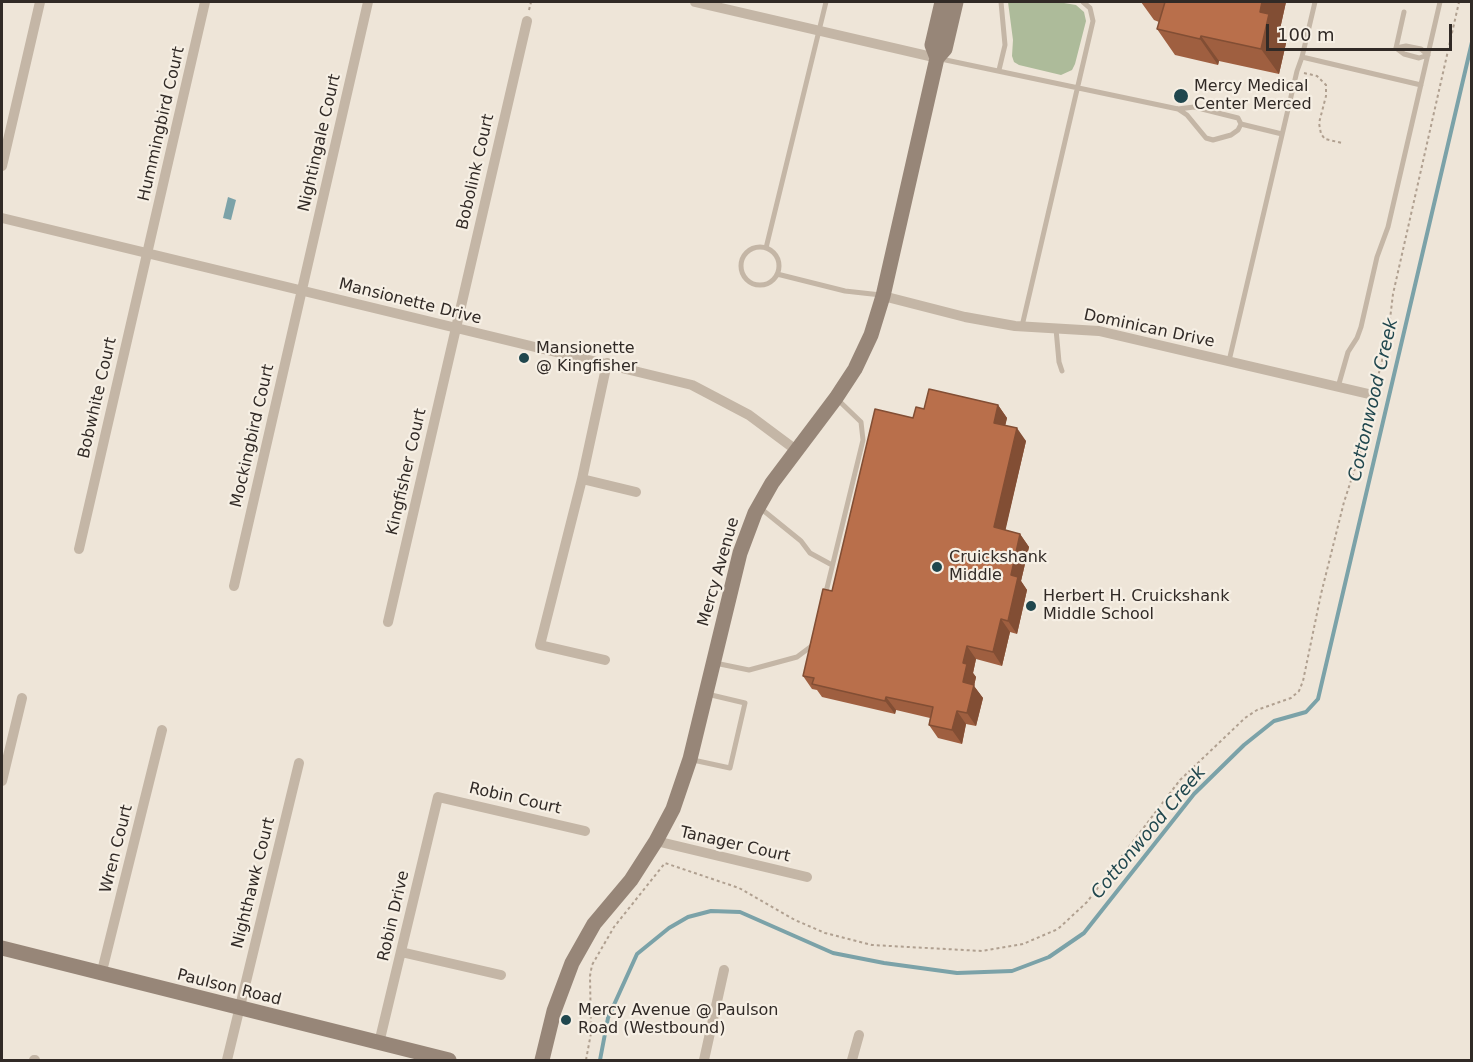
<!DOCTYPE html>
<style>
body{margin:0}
#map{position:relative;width:1473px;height:1062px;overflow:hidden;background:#eee5d8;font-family:"DejaVu Sans",sans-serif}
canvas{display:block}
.frame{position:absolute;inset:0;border:3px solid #312a26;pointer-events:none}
.scale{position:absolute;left:1266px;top:24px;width:186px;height:27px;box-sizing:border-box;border:3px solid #312a26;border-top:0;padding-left:8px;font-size:18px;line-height:21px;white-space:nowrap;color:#312a26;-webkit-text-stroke:4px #f6efe4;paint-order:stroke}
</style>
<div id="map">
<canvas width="1473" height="1062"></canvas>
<div class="frame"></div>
<div class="scale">100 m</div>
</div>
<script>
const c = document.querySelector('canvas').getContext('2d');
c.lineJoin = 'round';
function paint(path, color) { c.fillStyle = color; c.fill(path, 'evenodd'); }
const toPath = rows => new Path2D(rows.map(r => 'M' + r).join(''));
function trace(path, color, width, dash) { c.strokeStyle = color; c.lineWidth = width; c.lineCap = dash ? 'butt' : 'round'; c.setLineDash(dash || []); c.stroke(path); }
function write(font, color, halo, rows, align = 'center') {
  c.font = font + ' "DejaVu Sans",sans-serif'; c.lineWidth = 4.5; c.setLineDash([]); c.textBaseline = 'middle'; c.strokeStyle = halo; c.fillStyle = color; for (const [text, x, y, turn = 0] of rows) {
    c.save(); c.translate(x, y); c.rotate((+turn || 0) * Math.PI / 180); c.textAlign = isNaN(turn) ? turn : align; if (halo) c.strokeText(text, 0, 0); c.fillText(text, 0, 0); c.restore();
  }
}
paint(toPath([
 [1008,2,1058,2,1076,5,1084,12,1086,21,1075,64,1072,70,1061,75,1019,65,1014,62,1012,56,1013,40]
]), '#adbb9a');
paint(toPath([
 [228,197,236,200,231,220,223,218]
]), '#7ba2a8');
trace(toPath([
 [600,1060,608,1018,637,954,669,928,688,917,711,911,740,912,833,953,884,963,957,973,1012,971,1049,957,1084,933,1194,794,1244,745,1274,721,1306,712,1318,699,1472,42]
]), '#7ba2a8', 4);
trace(toPath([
 [529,10,531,2],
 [1304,73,1317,76,1326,85,1326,96,1319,123,1321,134,1325,139,1342,143],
 [1376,385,1388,336,1393,294,1459,2],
 [586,1060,591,1033,590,976,592,965,614,927,665,863,739,888,795,920,825,933,872,945,982,951,1023,944,1058,929,1087,902,1180,780,1245,718,1257,710,1291,698,1299,691,1303,681,1321,594,1344,502,1362,447,1371,405]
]), '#b0a090', 2, [3, 3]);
trace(toPath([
 [1396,48,1404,12],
 [1396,48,1404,54,1419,58,1428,55],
 [1396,48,1406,46,1421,49,1428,55],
 [1302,57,1421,85],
 [941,59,1178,109,1194,107,1238,118,1241,124,1238,130,1231,135,1213,140,1206,138,1187,115,1178,109],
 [999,70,1005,45,1001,2],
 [1241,124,1282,134],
 '741 266a19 19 0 1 1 38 0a19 19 0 1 1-38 0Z',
 [766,248,826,2],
 [777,274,845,291,881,295],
 [1022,326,1093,21,1090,8,1083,2],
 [1056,329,1059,362,1062,371],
 [1229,361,1297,71,1302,57,1315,2],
 [1338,387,1348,352,1357,338,1361,327,1377,257,1388,227,1440,2],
 [759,507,801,541,810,553,832,565],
 [825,596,863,440,861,422,836,398],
 [715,663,749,670,797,657,813,645],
 [693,760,730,768,745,703,707,694]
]), '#c4b6a6', 5);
trace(toPath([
 [695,2,937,58],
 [2,166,40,2],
 [2,218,692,385,749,415,796,450],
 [883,296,965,317,1015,326,1099,331,1373,395],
 [582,479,636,492],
 [79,549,205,2],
 [234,586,368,2],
 [388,622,527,21],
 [605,660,540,645,582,479,607,363],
 [2,781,22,698],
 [656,841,807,877],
 [401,952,501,975],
 [101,975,162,730],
 [379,1043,438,797,585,831],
 [34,1060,35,1060],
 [227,1060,299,763],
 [704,1060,724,970],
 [852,1060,859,1035]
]), '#c4b6a6', 10);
trace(toPath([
 [937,58,932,45,942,2],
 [2,948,449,1060],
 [542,1060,554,1011,572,963,594,924,631,880,656,841,673,809,690,759,740,553,755,513,772,483,836,398,855,369,871,335,883,296,937,58,945,49,956,2]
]), '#978678', 15);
paint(toPath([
 [1141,2,1286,2,1280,29,1287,39,1279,74,1219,61,1218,65,1175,55,1157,29,1159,22,1154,20],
 [998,405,1007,418,1005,425,1026,441,1005,530,1020,534,1029,547,1021,581,1027,590,1017,634,1010,632,1002,666,976,659,973,673,976,677,974,686,983,698,976,726,966,724,962,744,938,738,929,725,930,718,896,710,895,714,822,697,817,690,812,689,803,676,832,591,924,409]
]), '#9f5f40');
paint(toPath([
 [1262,2,1286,2,1280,29,1287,39,1279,74,1261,49,1260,12],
 [1201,36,1219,61,1218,65,1200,39],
 [998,405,1007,418,1003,436,994,423],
 [1017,428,1026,441,1003,541,994,527],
 [1020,534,1029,547,1021,581,1027,590,1017,634,1008,621,1011,575],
 [1001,619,1010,632,1002,666,993,652],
 [967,646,976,659,973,673,976,677,974,686,983,698,976,726,967,713,963,682,963,663],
 [886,697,896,710,895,714,885,701],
 [957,711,966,724,962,744,952,730]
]), '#824e34');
const building = toPath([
 [1162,2,1262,2,1260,12,1269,14,1261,49,1201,36,1200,39,1157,29,1165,2,1162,2],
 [929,389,998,405,994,423,1017,428,994,527,1020,534,1011,575,1018,577,1008,621,1001,619,993,652,967,646,963,663,967,664,963,682,974,685,967,713,957,711,952,730,929,725,933,707,886,697,885,701,812,684,814,678,803,676,823,589,832,591,875,409,913,418,916,407,924,409,929,389]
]);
paint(building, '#b96f4b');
trace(building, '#824e34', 1.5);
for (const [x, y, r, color] of [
 [1181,96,8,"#20474e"],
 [524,358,6,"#20474e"],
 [937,567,6,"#20474e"],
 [1031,606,6,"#20474e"],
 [566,1020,6,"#20474e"]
]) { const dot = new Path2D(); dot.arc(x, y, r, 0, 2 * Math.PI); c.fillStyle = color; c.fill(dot); trace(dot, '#f6efe4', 2); }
write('16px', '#312a26', '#f6efe4', [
 ["Mercy Medical",1194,87],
 ["Center Merced",1194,105],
 ["Mansionette",536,349],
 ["@ Kingfisher",536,367],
 ["Cruickshank",949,558],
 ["Middle",949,576],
 ["Herbert H. Cruickshank",1043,597],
 ["Middle School",1043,615],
 ["Mercy Avenue @ Paulson",578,1011],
 ["Road (Westbound)",578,1029]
], 'left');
write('16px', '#312a26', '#f6efe4', [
 ["Hummingbird Court",162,124,-77],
 ["Nightingale Court",320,143,-77],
 ["Bobolink Court",476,172,-77],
 ["Mansionette Drive",410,302,14],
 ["Dominican Drive",1149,329,12],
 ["Bobwhite Court",98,398,-77],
 ["Mockingbird Court",253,436,-77],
 ["Kingfisher Court",407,472,-77],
 ["Mercy Avenue",719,572,-74],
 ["Robin Court",515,799,13],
 ["Tanager Court",735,845,13],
 ["Wren Court",117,849,-76],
 ["Nighthawk Court",254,883,-76],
 ["Robin Drive",394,916,-77],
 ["Paulson Road",229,988,14]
]);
write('italic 18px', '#20474e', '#f6efe4', [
 ["Cottonwood Creek",1374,400,-77],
 ["Cottonwood Creek",1149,833,-50]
]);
</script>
